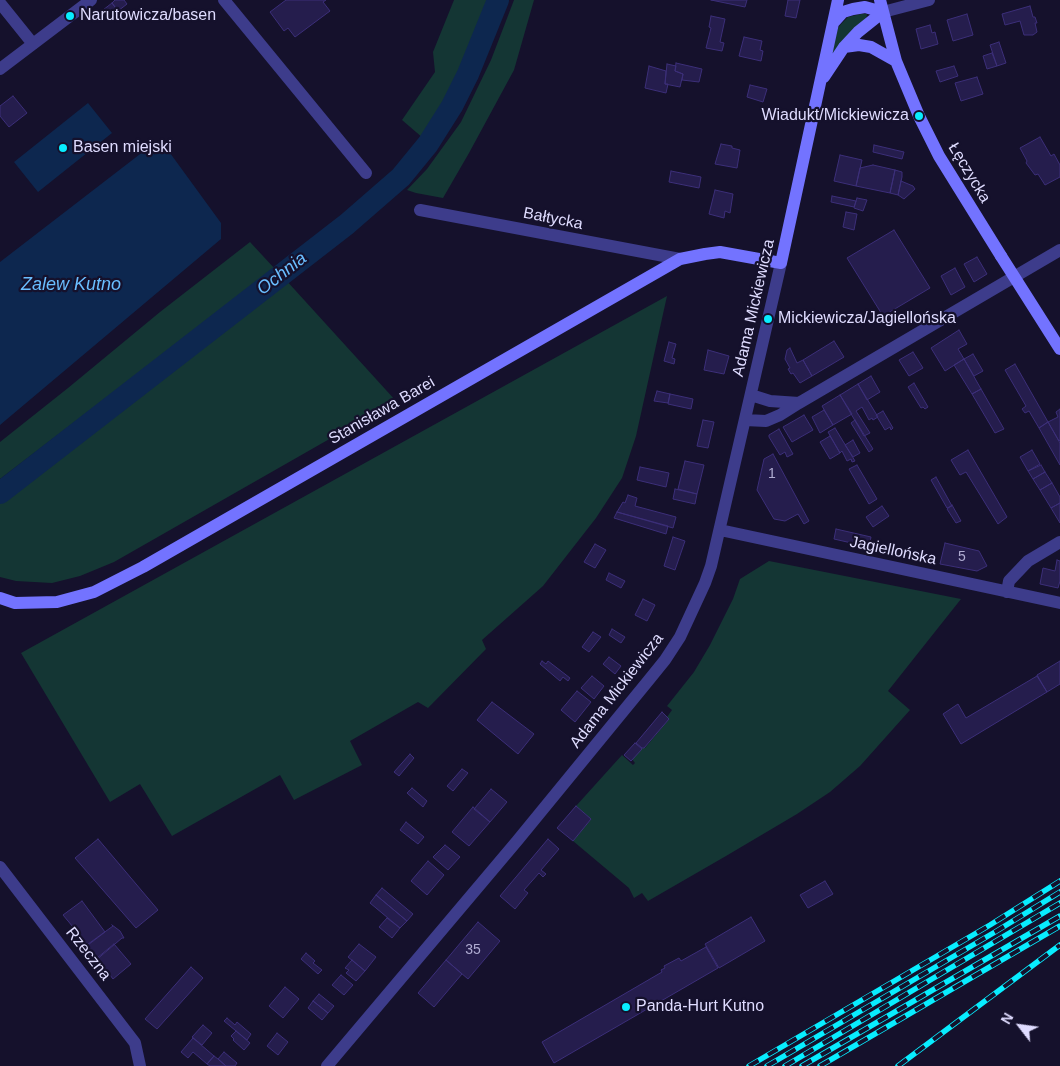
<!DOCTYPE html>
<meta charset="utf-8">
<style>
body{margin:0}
#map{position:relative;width:1060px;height:1066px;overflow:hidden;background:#15112c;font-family:Arial,sans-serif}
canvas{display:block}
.north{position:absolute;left:995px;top:1001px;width:50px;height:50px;-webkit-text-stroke:4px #15112c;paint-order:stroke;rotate:300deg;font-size:14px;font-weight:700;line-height:20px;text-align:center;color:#dfdcff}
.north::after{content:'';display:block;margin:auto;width:18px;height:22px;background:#dfdcff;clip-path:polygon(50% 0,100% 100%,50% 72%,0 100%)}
</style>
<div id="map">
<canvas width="1060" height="1066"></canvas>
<div class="north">N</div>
</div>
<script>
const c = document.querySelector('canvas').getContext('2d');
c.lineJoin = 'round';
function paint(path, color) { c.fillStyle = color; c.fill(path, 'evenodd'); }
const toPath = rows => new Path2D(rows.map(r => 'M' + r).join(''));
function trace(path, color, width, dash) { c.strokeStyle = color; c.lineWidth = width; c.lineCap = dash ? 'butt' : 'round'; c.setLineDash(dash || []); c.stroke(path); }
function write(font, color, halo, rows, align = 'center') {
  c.font = font + ' Arial,sans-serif'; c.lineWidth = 4.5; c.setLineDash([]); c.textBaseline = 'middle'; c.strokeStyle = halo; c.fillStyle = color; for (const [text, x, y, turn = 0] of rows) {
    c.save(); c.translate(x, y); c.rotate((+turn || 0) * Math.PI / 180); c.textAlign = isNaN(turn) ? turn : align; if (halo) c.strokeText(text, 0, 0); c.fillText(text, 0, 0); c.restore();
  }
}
paint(toPath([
 [454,0,491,0,474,48,459,81,443,111,423,138,402,120,435,72,433,52],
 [514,0,534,0,514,70,469,153,443,198,416,193,407,190,427,169,461,122,491,60],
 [861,14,867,14,866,20,831,57,838,28,841,24,848,17],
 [250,242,275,269,0,479,0,442,68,388,160,312],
 [285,279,396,401,114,562,80,576,52,583,16,581,0,577,0,503],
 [667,296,636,436,622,478,596,518,543,586,482,640,486,649,428,708,418,702,350,741,362,765,294,800,280,775,172,836,140,784,110,802,21,653],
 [769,561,961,599,888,691,910,710,860,766,830,792,797,814,726,856,648,901,642,893,634,898,629,888,573,841,591,819,576,806,622,755,633,765,635,763,632,759,642,748,645,748,669,719,667,717,672,710,667,706,694,672,710,645,733,599,740,579]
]), '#143634');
paint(toPath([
 [88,103,112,133,38,192,14,162],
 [157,141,162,142,221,223,221,239,0,425,0,262]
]), '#0d274f');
trace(toPath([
 [0,493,347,224,401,177,428,144,452,106,468,74,498,0]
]), '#0d274f', 22);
const building = toPath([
 [115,0,124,0,127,4,118,11,112,3,115,0],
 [286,0,326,0,323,2,330,11,295,37,288,28,284,31,270,12,286,0],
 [711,0,747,0,745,7,711,0],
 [788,0,800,0,796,18,785,16,788,0],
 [112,3,118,11,109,18,103,10,112,3],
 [1030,6,1033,17,1035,17,1037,23,1035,23,1037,32,1033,35,1024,35,1020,21,1005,25,1002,14,1030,6],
 [967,14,973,35,953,41,947,20,967,14],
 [711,16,725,19,720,42,724,43,722,51,706,48,711,28,709,27,711,16],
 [930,25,932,33,935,32,938,44,921,49,916,29,930,25],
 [744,37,762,41,760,50,763,51,761,61,739,56,744,37],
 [999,42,1006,63,997,66,990,45,999,42],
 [992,53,997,66,987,69,983,56,992,53],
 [676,63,702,69,699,82,682,80,683,74,675,71,676,63],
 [667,64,676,66,675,71,683,74,680,87,665,84,667,64],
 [649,66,666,71,665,84,668,84,666,93,645,88,649,66],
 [954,66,958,76,940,82,936,71,954,66],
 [977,77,983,94,961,101,955,83,977,77],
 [750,85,767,89,763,102,747,97,750,85],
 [13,96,27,113,9,127,0,116,0,106,13,96],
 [1040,137,1051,156,1054,154,1060,165,1060,177,1045,185,1038,174,1035,175,1026,163,1027,161,1020,148,1040,137],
 [721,144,732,146,732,148,740,150,737,168,715,164,721,144],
 [874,145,904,152,902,159,873,152,874,145],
 [840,155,862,160,856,186,834,181,840,155],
 [873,165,895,170,890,193,856,186,860,168,873,165],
 [895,170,902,172,902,177,898,195,890,193,895,170],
 [671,171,701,177,699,188,669,182,671,171],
 [901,181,913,186,915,189,904,199,898,195,901,181],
 [715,190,733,194,730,213,725,211,724,218,709,214,715,190],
 [832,196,856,201,854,207,831,202,832,196],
 [857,198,867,200,863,211,854,208,857,198],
 [846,212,857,214,854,230,843,227,846,212],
 [894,230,930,288,883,316,847,258,894,230],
 [977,257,987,274,974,282,964,264,977,257],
 [955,268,965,287,951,295,941,276,955,268],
 [959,330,967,344,958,349,964,359,945,371,931,348,959,330],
 [834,341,844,357,812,376,803,360,834,341],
 [669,342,676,344,672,358,675,359,674,364,664,361,669,342],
 [790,348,797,363,803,360,812,376,800,383,793,373,791,374,788,369,790,368,785,359,787,350,790,348],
 [708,350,729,356,724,374,704,370,708,350],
 [913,352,923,368,909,376,899,360,913,352],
 [973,354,983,371,974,376,964,359,973,354],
 [964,359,981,389,972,394,954,365,964,359],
 [1015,364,1048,422,1039,428,1029,411,1025,413,1022,409,1026,406,1005,370,1015,364],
 [871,376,880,392,867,400,858,384,871,376],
 [914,383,928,407,925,409,923,407,921,408,908,387,914,383],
 [858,384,878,417,873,420,872,418,869,420,862,407,856,411,870,433,864,436,840,395,858,384],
 [981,389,1004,429,995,433,972,394,981,389],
 [657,391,670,394,668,403,654,401,657,391],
 [670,394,693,399,691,409,668,404,670,394],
 [840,395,852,414,833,425,822,406,840,395],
 [1060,409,1060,440,1059,441,1048,422,1058,417,1056,412,1060,409],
 [824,410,833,425,820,433,812,417,824,410],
 [883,411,893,428,891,430,890,427,885,430,876,415,883,411],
 [804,415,813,430,792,442,783,427,804,415],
 [703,420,714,422,708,448,697,446,703,420],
 [855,420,873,449,869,452,851,423,855,420],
 [1048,422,1060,443,1060,465,1039,428,1048,422],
 [835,428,855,461,852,462,851,459,847,461,842,451,840,453,828,432,835,428],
 [779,429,793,454,787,457,785,452,780,455,769,437,769,435,779,429],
 [830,436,840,453,830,459,820,442,830,436],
 [853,440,860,453,853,457,845,445,853,440],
 [968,450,1007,517,998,524,966,472,960,475,951,460,968,450],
 [1032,450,1040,464,1028,471,1020,457,1032,450],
 [773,454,809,521,804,524,798,514,785,521,774,519,757,490,764,459,773,454],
 [685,461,704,465,697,494,678,489,685,461],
 [857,465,877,499,869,504,849,469,857,465],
 [1041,465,1045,472,1033,479,1028,471,1041,465],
 [640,467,669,473,666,487,637,480,640,467],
 [1045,472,1052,483,1040,490,1033,479,1045,472],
 [936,477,952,506,947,508,931,480,936,477],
 [1052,483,1060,497,1060,503,1051,508,1040,490,1052,483],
 [675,489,697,494,695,504,673,499,675,489],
 [628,495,637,498,635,506,676,517,673,528,617,512,623,502,625,503,628,495],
 [1060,503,1060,523,1051,508,1060,503],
 [952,505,961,521,956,523,947,509,952,505],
 [882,506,889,516,873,527,866,517,882,506],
 [617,512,668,526,666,534,614,518,617,512],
 [836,529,871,537,869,547,834,539,836,529],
 [673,537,685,541,675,570,664,566,673,537],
 [945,543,979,551,987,566,977,571,940,564,945,543],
 [595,544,606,550,595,568,584,562,595,544],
 [1057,560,1060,561,1060,581,1058,588,1040,584,1043,568,1055,571,1057,560],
 [609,573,625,581,621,588,606,580,609,573],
 [643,599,655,605,647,621,635,615,643,599],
 [612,629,625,637,621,643,609,635,612,629],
 [593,632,601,637,589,652,582,647,593,632],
 [609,657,621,666,615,674,603,664,609,657],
 [542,661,546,664,548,661,570,678,568,681,563,677,560,681,540,664,542,661],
 [1060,661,1060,684,1047,692,1037,675,1060,661],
 [592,676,604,686,594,699,581,688,592,676],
 [1037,676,1047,692,961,744,943,714,958,704,966,718,1037,676],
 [577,691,591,702,575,722,561,710,577,691],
 [492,702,534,734,518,754,477,720,492,702],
 [662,712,669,719,644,748,642,748,636,743,662,712],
 [635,743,642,749,631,761,624,755,635,743],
 [410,754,414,758,399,776,394,772,410,754],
 [462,769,468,773,453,791,447,786,462,769],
 [412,788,427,801,423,807,407,793,412,788],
 [491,789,507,802,490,822,474,809,491,789],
 [576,806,591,819,573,841,557,828,576,806],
 [473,807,490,822,469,846,452,832,473,807],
 [406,822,424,837,418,844,400,830,406,822],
 [98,839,158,910,136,928,75,858,98,839],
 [548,839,559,849,541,870,546,874,543,877,539,873,524,890,528,893,515,909,500,896,548,839],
 [445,845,460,857,448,870,433,857,445,845],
 [428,861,444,875,427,895,411,881,428,861],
 [825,881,833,894,808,908,800,895,825,881],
 [382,888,413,914,407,921,376,895,382,888],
 [376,895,407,921,400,928,370,903,376,895],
 [82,901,105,932,88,945,63,915,82,901],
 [751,917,765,941,719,968,705,944,751,917],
 [387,918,400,928,392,938,379,927,387,918],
 [478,922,500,941,468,979,446,960,478,922],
 [112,925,120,931,124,938,122,938,95,961,91,953,84,947,113,926,112,925],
 [114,944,131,964,113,979,97,958,114,944],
 [359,944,376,957,365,971,348,957,359,944],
 [706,947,718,968,554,1063,542,1042,662,972,661,970,665,968,664,966,679,958,681,961,706,947],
 [306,953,315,961,313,963,322,970,318,974,301,959,306,953],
 [352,960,365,971,356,981,346,973,349,970,345,968,352,960],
 [446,960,462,974,434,1007,418,993,446,960],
 [191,967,203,978,157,1029,145,1019,191,967],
 [341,975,353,985,344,995,332,985,341,975],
 [285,987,299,999,283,1018,269,1006,285,987],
 [319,994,334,1006,328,1013,313,1001,319,994],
 [313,1001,328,1013,322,1020,308,1008,313,1001],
 [227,1018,235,1025,237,1022,251,1034,247,1040,224,1021,227,1018],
 [203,1025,212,1033,202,1045,192,1037,203,1025],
 [236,1031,250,1043,244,1050,233,1040,234,1039,231,1036,236,1031],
 [277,1033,288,1042,278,1055,267,1046,277,1033],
 [193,1038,214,1056,207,1064,193,1052,188,1058,181,1052,193,1038],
 [224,1052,237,1063,235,1066,226,1066,218,1059,224,1052],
 [214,1056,218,1059,226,1066,210,1066,207,1064,214,1056]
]);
paint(building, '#251d4d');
trace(building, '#3c2f79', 1);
trace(toPath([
 [224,0,366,173],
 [0,3,33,44],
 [883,12,929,0],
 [0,69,91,0],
 [420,210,680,259],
 [799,403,1060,250],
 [745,420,766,421,780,415,799,403,770,401,751,395],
 [720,530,1060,603],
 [1007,592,1009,581,1028,561,1060,542],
 [0,867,135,1043,140,1066],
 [327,1066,517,841,648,681,665,660,680,637,705,583,711,566,781,263]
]), '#3d3c8b', 12);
trace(toPath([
 [880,0,896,61,919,116,939,156,1001,256],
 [834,22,843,12,853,9,865,7,883,12],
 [844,47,859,45,871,47,896,61],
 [824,77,844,47,858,32,883,12],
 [0,598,15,603,57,602,94,592,143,567,680,259,705,254,720,252,781,263,838,0]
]), '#7373ff', 12);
const rail = toPath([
 [749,1066,990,925,1060,881],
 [767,1066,995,932,1060,892],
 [785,1066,1060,903],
 [802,1066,1060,916],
 [820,1066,1060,926],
 [898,1066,1060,945]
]);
trace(rail, '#08edff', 5.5);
trace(rail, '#15112c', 4, [11]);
trace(toPath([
 [1001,256,1060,349]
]), '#7373ff', 12);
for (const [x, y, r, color] of [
 [70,16,5,"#08edff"],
 [919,116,5,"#08edff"],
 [63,148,5,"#08edff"],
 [768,319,5,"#08edff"],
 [626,1007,5,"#08edff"]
]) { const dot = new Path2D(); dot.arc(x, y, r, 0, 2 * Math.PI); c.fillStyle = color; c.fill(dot); trace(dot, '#15112c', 2); }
write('14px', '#b0acd2', null, [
 ["1",772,474],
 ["5",962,557],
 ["35",473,950]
]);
write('16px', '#dfdcff', '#15112c', [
 ["Narutowicza/basen",80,16],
 ["Wiadukt/Mickiewicza",909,116,"right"],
 ["Basen miejski",73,148],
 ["Mickiewicza/Jagiellońska",778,319],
 ["Panda-Hurt Kutno",636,1007]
], 'left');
write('16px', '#dfdcff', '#15112c', [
 ["Łęczycka",969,173,59],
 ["Bałtycka",553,219,11],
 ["Adama Mickiewicza",754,308,-77],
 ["Stanisława Barei",382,411,-30],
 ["Jagiellońska",893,551,12],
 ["Adama Mickiewicza",617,691,-52],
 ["Rzeczna",88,954,52]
]);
write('italic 18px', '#6abeff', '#15112c', [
 ["Ochnia",282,274,-38],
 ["Zalew Kutno",71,285]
]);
</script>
